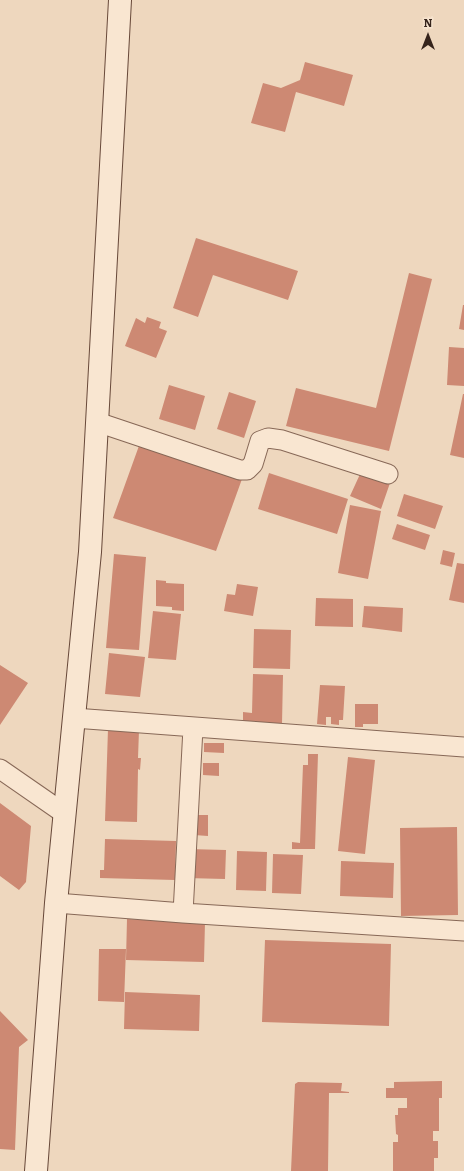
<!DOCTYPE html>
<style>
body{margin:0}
#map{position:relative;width:464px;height:1171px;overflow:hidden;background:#eed7be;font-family:Bitter,serif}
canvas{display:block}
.north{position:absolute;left:408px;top:16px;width:40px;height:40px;-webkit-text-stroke:3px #f6e3ce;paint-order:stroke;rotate:0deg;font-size:11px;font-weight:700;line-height:16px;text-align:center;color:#36241c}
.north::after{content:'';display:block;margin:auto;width:14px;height:18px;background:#36241c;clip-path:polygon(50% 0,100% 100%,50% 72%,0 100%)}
</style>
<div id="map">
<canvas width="464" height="1171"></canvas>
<div class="north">N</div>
</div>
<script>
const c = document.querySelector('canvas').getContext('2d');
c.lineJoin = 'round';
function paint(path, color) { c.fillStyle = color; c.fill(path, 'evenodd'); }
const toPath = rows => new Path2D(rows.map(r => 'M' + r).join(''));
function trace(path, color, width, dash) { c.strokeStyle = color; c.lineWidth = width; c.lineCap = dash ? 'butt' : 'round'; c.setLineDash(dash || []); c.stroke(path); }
paint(toPath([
 [305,62,353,75,344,106,296,92,285,132,251,123,263,83,281,88,300,80],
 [196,238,298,271,288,300,213,275,198,317,173,308],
 [409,273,432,279,389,451,286,426,296,388,376,408],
 [463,305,464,305,464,330,459,329],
 [147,317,161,322,159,328,167,331,156,358,125,346,136,318,145,323],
 [449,347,464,348,464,386,447,385],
 [169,385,205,396,195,430,159,419],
 [229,392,256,401,244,438,217,429],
 [463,394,464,394,464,458,450,455],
 [140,443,242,479,216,551,113,518],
 [361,472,390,483,381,509,350,496],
 [269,473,348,499,337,534,258,509],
 [404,494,443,506,435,529,397,516],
 [350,505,381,511,368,579,338,573],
 [397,524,430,535,425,550,392,539],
 [443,550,455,553,452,567,440,564],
 [114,554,146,557,139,650,106,648],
 [457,563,464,564,464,603,449,600],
 [156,580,166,581,166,583,184,584,184,611,172,610,172,607,156,606],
 [237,584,258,587,253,616,224,611,227,594,235,595],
 [316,598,353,599,353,627,315,626],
 [364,606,403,608,402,632,362,627],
 [153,611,181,614,176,660,148,658],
 [254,629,291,630,290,669,253,668],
 [109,653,145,657,140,697,105,694],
 [0,665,28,683,0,725],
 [253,674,283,675,282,724,243,723,243,712,252,713],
 [320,685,345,686,343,720,339,720,339,725,331,724,331,717,326,717,326,725,317,724],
 [355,704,378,704,378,724,363,724,363,727,355,727],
 [108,729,139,730,138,758,141,758,140,770,138,769,137,822,105,821],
 [204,743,224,743,224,753,204,752],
 [308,754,318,754,315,849,292,849,292,842,300,843,303,765,308,765],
 [348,757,375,760,365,854,338,851],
 [203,763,219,763,219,776,203,775],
 [0,803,31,826,26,882,19,890,0,876],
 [194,815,208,815,208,836,194,835],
 [457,827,458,915,401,916,400,828],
 [105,839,176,841,175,880,100,878,100,870,104,870],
 [187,849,226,850,225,879,186,878],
 [237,851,267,852,266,891,236,890],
 [273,854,303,855,301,894,272,893],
 [341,861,394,863,393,898,340,896],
 [127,919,205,922,204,962,126,960],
 [265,940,391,944,389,1026,262,1022],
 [99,949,126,949,124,1002,98,1001],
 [125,992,200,995,199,1031,124,1029],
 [0,1011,28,1040,19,1047,15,1150,0,1149],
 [442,1081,442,1098,439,1098,439,1131,433,1131,433,1141,438,1141,438,1158,434,1158,434,1171,393,1171,393,1142,398,1142,398,1135,396,1134,395,1115,398,1115,398,1108,407,1108,407,1098,386,1098,386,1088,394,1088,394,1082],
 [298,1082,342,1083,341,1091,349,1092,349,1093,329,1093,328,1171,291,1171,295,1084]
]), '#cd8973');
const street = toPath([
 [97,422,240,470,247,470,253,464,260,441,268,438,282,440,388,474],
 [74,718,464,747],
 [0,769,65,814],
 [56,903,183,913,464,931],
 [183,913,193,728]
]);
const secondary = toPath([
 [36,1171,56,903,90,552,120,0]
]);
trace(street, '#876857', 21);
trace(secondary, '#68493a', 24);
trace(street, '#f9e6d1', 19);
trace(secondary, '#f9e6d1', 22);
</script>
